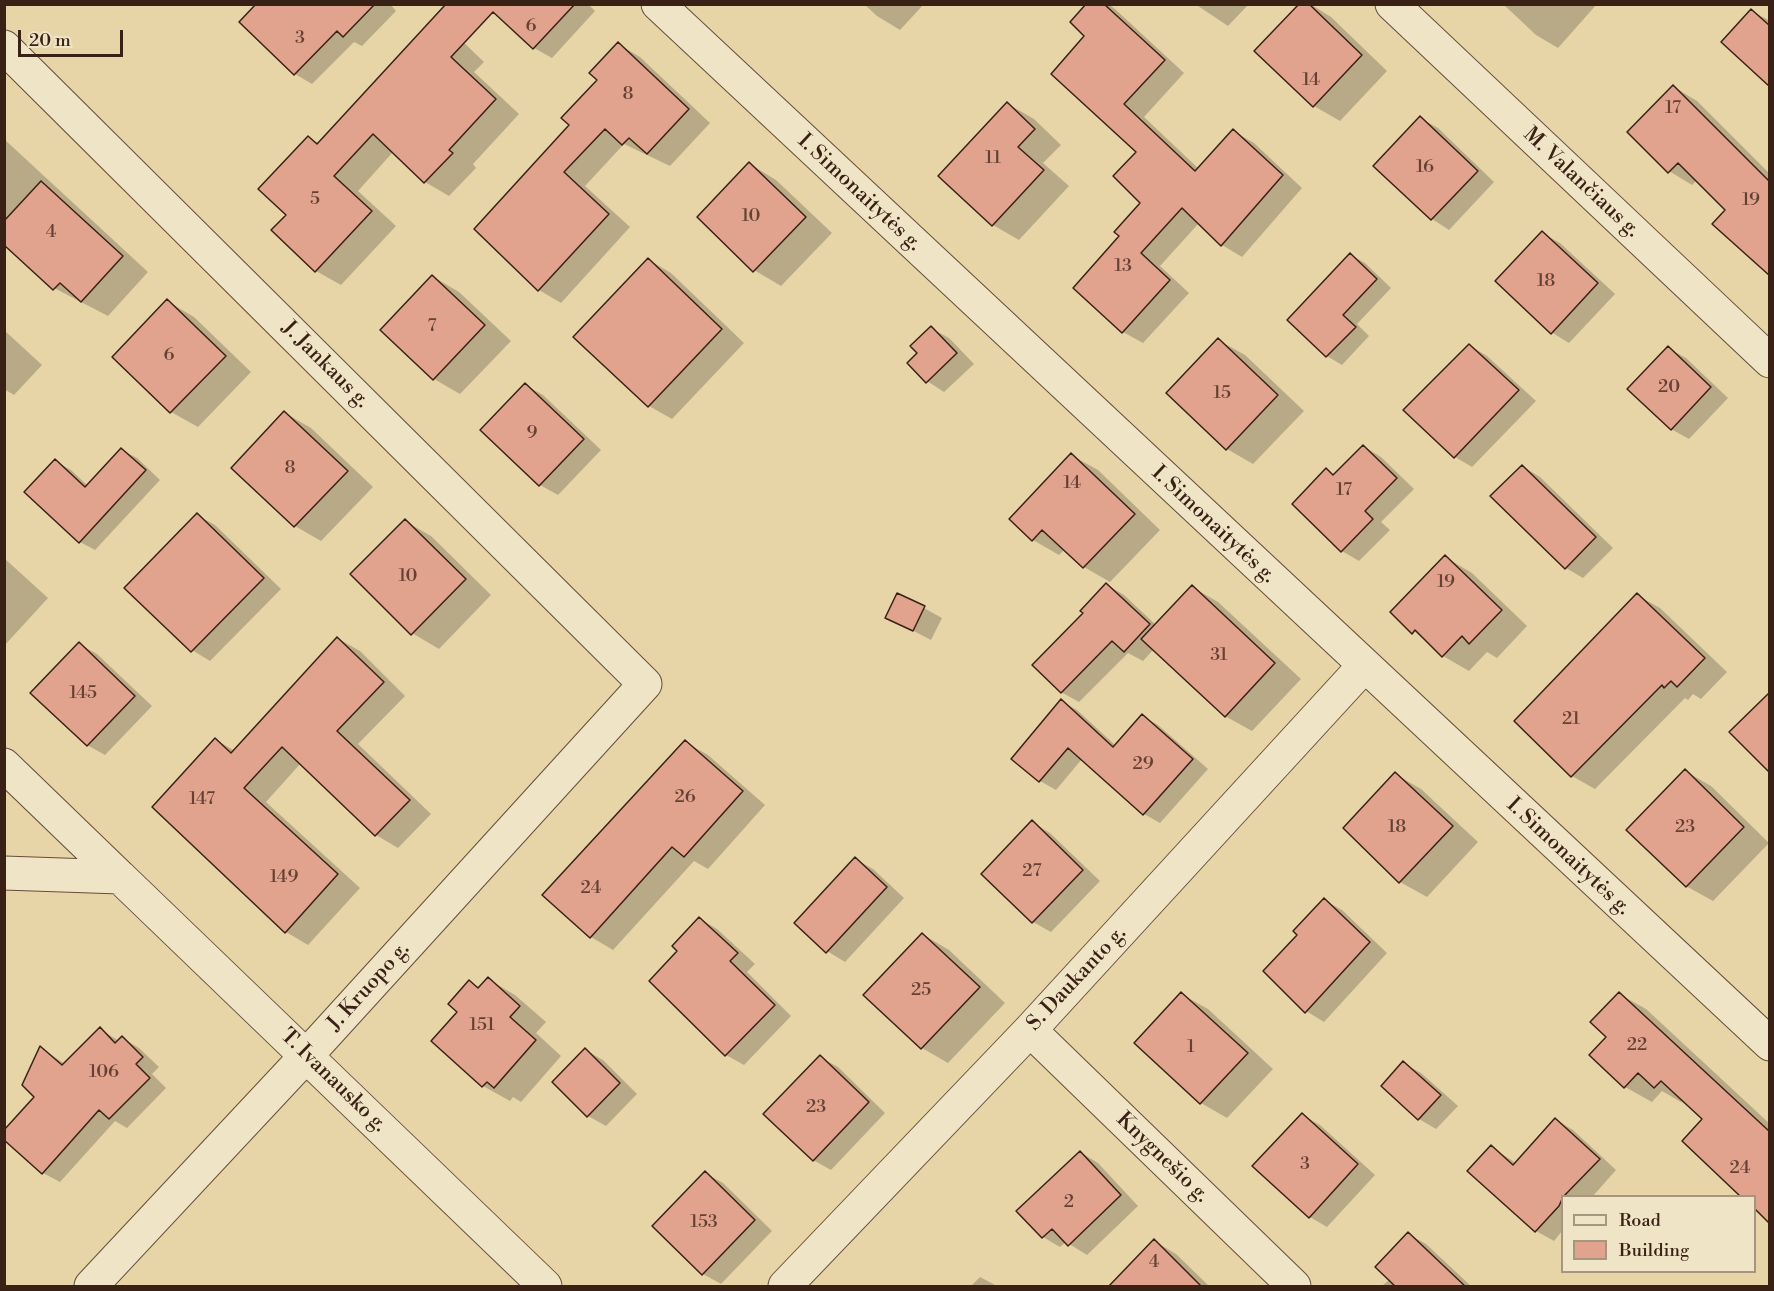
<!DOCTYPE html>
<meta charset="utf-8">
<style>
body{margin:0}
#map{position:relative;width:1774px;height:1291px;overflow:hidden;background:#e7d5a8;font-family:"Libre Bodoni",serif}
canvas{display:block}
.frame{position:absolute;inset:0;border:6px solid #3a2115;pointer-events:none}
.legend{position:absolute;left:1561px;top:1195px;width:195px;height:78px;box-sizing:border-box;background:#efe4c6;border:2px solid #a7967f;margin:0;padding:8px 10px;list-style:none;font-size:18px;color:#3a2115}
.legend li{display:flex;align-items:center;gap:12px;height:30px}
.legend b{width:30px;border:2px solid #a7967f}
.scale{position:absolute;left:18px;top:30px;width:105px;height:27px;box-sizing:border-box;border:3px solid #3a2115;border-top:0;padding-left:8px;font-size:18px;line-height:21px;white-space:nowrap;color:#3a2115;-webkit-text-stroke:4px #efe4c6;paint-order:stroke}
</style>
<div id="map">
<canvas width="1774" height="1291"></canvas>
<div class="frame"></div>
<ul class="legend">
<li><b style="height:8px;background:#efe4c6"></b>Road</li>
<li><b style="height:16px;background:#e1a28e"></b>Building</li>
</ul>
<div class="scale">20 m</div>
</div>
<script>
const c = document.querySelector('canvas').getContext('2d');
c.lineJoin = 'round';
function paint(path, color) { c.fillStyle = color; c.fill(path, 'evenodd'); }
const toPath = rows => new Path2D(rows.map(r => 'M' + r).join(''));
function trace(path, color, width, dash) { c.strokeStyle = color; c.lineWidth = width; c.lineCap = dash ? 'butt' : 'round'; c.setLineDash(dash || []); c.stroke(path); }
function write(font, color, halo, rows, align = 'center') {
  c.font = font + ' "Libre Bodoni",serif'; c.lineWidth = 4.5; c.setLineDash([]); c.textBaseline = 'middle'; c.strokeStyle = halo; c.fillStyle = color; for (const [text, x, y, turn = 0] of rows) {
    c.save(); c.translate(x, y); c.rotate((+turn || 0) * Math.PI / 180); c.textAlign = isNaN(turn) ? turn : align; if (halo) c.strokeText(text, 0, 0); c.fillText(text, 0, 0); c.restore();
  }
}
paint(toPath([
 [258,4,390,4,396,11,362,46,354,42,312,84,295,74],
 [488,4,588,4,595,11,552,58,534,48],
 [864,4,924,4,900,30,877,16],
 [1088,4,1108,4,1115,9,1184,73,1144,117,1199,169,1233,131,1254,143,1302,188,1242,257,1222,245,1199,223,1160,266,1189,293,1143,343,1123,332,1121,236,1143,203,1138,152,1086,35],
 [1195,4,1249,4,1228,26],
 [1301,4,1310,4,1331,17,1387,71,1340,121,1314,106],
 [1503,4,1597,4,1558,48,1536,35],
 [1752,11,1770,21,1770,85],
 [457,36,484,62,474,72,519,114,473,164,476,168,449,196,425,182,393,152,358,191,396,226,341,285,316,271,273,230,288,214,308,137,320,144],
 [618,44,640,57,710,123,670,166,624,144,585,186,630,227,561,303,539,290,571,125],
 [1674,87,1697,101,1770,174,1770,274,1727,210,1697,180,1692,185,1669,171],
 [1008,104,1034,119,1061,145,1043,163,1069,186,1019,240,993,225],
 [1420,118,1438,128,1494,182,1449,230,1432,219],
 [4,139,148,272,108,316,54,288,4,243],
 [750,164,776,180,832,233,781,286,754,270],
 [1542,233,1560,243,1615,294,1569,343,1551,332],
 [1351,255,1365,263,1391,288,1357,324,1369,336,1342,365,1327,356,1289,320],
 [649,260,671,273,744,343,672,419,649,406],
 [432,276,459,292,511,341,460,394,434,379],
 [167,301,194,317,251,372,198,427,171,412,114,357],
 [931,328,949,338,974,364,944,392,927,381,920,353],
 [4,330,42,365,14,395,4,389],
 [1218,340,1245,355,1304,411,1253,464,1227,449],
 [1469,345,1487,356,1536,401,1472,467,1455,457],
 [1668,348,1686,358,1728,398,1689,439,1671,429],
 [525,385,543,395,601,450,558,495,540,485],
 [285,413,311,428,373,487,321,541,295,526,233,468],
 [1363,446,1381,457,1414,489,1381,522,1390,530,1359,561,1342,551,1326,470,1335,475],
 [122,450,137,458,160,480,95,550,80,542,55,461,71,470,88,486],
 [1071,455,1098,470,1160,530,1110,582,1084,567,1065,549,1059,555,1033,540],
 [1522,466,1540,477,1613,548,1583,578,1566,568],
 [197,515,215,525,281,589,210,661,192,650],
 [405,521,431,536,491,595,439,649,412,633],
 [1445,557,1472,573,1527,626,1497,658,1487,652,1469,671,1443,656,1392,612],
 [4,558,48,598,4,646],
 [1107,585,1124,595,1156,625,1192,587,1218,602,1301,679,1252,731,1225,716,1154,649,1143,661,1128,653,1079,702,1061,692,1085,613],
 [1637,595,1660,608,1727,672,1701,699,1693,694,1688,700,1685,698,1595,789,1572,776],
 [924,608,942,618,931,640,887,617],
 [337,638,360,651,405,696,358,744,431,814,398,848,376,835,301,763,266,802,360,888,308,945,286,932,216,740,235,751],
 [79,644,97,654,152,706,105,755,87,745],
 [1061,701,1077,710,1116,746,1142,716,1158,725,1208,769,1160,823,1144,814,1082,759,1056,790,1040,781,1013,758],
 [685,742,708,755,765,805,708,869,694,861,613,950,591,937],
 [1685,771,1711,786,1769,843,1713,901,1686,886],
 [1395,774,1421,789,1478,842,1427,897,1400,882,1345,828],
 [1032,822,1050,833,1100,881,1051,932,1033,922,983,874],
 [855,859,873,869,904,898,845,962,827,951],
 [1324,900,1342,910,1387,953,1324,1022,1306,1011,1299,935],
 [700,919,717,929,755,964,747,972,791,1016,744,1065,726,1055,651,981,679,951],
 [922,934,949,950,1005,1003,948,1063,922,1048],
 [488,979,515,995,546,1022,536,1033,561,1056,521,1102,513,1097,510,1101,483,1086,469,982,480,988],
 [1181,994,1208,1009,1273,1069,1227,1118,1201,1103],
 [1619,994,1646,1009,1770,1124,1770,1218,1754,1207,1754,1196,1705,1119,1683,1100,1681,1102,1662,1091,1652,1102,1625,1087,1591,1055,1608,1037],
 [100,1029,119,1041,122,1038,139,1048,159,1067,152,1074,166,1088,127,1128,115,1121,60,1182,43,1173,37,1096,41,1048,65,1064],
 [585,1050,603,1060,637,1094,606,1126,588,1116],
 [820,1057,838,1067,885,1113,831,1170,813,1160],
 [1403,1063,1421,1073,1458,1106,1436,1129,1419,1119],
 [1302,1115,1320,1125,1375,1175,1327,1227,1310,1217],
 [1556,1120,1573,1130,1616,1170,1593,1196,1562,1196,1562,1231,1554,1241,1536,1231,1470,1171,1491,1147,1516,1163],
 [1080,1152,1098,1163,1138,1206,1087,1255,1066,1242,1060,1247,1043,1237],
 [705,1173,723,1183,772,1231,721,1284,703,1274],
 [1408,1234,1426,1244,1471,1286,1382,1286,1390,1279],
 [1154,1241,1176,1254,1209,1286,1110,1286],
 [980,1277,997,1286,971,1286]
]), '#0003');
const building = toPath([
 [256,4,375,4,343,37,337,31,294,75,239,22,256,4],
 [446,4,575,4,533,49,493,12,451,57,496,99,449,150,453,153,424,183,373,134,334,176,372,211,315,272,271,230,286,215,258,189,308,136,317,144,446,4],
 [1086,4,1104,4,1165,60,1124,104,1195,171,1233,129,1283,175,1221,246,1182,208,1141,253,1170,280,1122,333,1073,288,1119,236,1114,232,1140,203,1113,176,1136,152,1051,74,1084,36,1070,22,1086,4],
 [1299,4,1309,4,1362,55,1313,107,1254,51,1299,4],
 [1751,9,1770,26,1770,87,1721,42,1751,9],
 [618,42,689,109,647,154,629,138,622,145,605,129,564,172,609,214,538,291,474,229,569,125,561,118,597,80,589,73,618,42],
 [1673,85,1770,182,1770,276,1712,224,1725,210,1678,163,1668,173,1627,132,1673,85],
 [1007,102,1035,129,1018,147,1044,170,992,226,938,176,1007,102],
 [1420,116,1478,171,1431,220,1373,166,1420,116],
 [749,162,806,217,753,272,697,217,749,162],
 [41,181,123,256,81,302,60,283,53,290,4,245,4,221,41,181],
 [1542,231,1598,283,1551,334,1495,281,1542,231],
 [1350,253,1377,279,1343,315,1356,327,1326,357,1287,320,1350,253],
 [648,258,722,329,648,407,573,337,648,258],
 [432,275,485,325,433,380,380,330,432,275],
 [167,299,226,356,170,413,112,357,167,299],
 [931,326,957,353,926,383,907,363,917,353,910,346,931,326],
 [1218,338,1278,395,1226,450,1166,393,1218,338],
 [1469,344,1519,390,1454,458,1403,410,1469,344],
 [1668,346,1711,387,1671,430,1627,389,1668,346],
 [525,383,584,439,539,486,480,430,525,383],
 [284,411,348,471,294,527,231,468,284,411],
 [1363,445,1397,478,1365,511,1373,519,1341,552,1292,504,1326,468,1333,475,1363,445],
 [121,448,146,470,79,543,24,492,55,459,85,487,121,448],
 [1071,453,1135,514,1083,568,1042,530,1032,541,1009,519,1071,453],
 [1522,465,1596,537,1565,569,1490,496,1522,465],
 [197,513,264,578,191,652,124,588,197,513],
 [405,519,466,579,411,635,350,574,405,519],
 [1445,555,1502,610,1469,644,1462,636,1442,657,1415,630,1412,634,1390,612,1445,555],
 [1106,583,1150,624,1124,652,1112,641,1061,693,1032,665,1083,613,1080,611,1106,583],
 [1192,585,1275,663,1225,717,1141,639,1192,585],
 [897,593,925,606,913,631,885,618,897,593],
 [1637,593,1705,658,1677,687,1671,681,1664,688,1662,685,1571,777,1514,721,1637,593],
 [337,637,384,682,337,731,410,800,375,836,282,747,244,788,338,874,285,933,152,807,215,738,231,753,337,637],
 [79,642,135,696,87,746,30,693,79,642],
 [1770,692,1770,773,1729,732,1770,692],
 [1061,699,1113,747,1142,714,1193,759,1143,815,1068,748,1039,782,1011,759,1061,699],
 [685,740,743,791,684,857,672,847,590,938,542,895,685,740],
 [1685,769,1744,827,1686,887,1626,830,1685,769],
 [1395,772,1453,826,1399,883,1343,828,1395,772],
 [1032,820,1083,870,1032,923,981,874,1032,820],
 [855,857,887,887,826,953,794,923,855,857],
 [1324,898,1370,942,1305,1013,1263,971,1297,935,1293,931,1324,898],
 [699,917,738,953,730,961,775,1005,725,1056,649,981,677,951,672,946,699,917],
 [922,933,980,987,921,1049,863,995,922,933],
 [488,977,520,1006,510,1017,536,1040,494,1088,487,1082,482,1087,431,1041,457,1012,448,1004,469,980,478,988,488,977],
 [1181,992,1248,1053,1200,1104,1134,1043,1181,992],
 [1619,992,1770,1132,1770,1224,1755,1209,1755,1197,1741,1197,1682,1141,1702,1119,1661,1081,1654,1088,1638,1073,1624,1088,1589,1055,1606,1037,1590,1022,1619,992],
 [100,1027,115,1043,122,1036,143,1057,136,1064,150,1078,109,1119,99,1110,42,1174,4,1140,4,1130,34,1097,22,1085,40,1046,62,1065,100,1027],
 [585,1048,620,1083,587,1117,552,1082,585,1048],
 [820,1055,869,1102,813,1161,763,1114,820,1055],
 [1403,1061,1441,1095,1418,1120,1381,1086,1403,1061],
 [1302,1113,1358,1164,1309,1218,1252,1166,1302,1113],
 [1555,1118,1600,1159,1563,1197,1559,1206,1535,1232,1467,1171,1491,1145,1513,1165,1555,1118],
 [1080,1151,1121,1195,1068,1246,1052,1229,1042,1238,1016,1211,1080,1151],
 [705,1171,755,1220,702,1275,652,1226,705,1171],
 [1408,1232,1466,1287,1396,1287,1375,1267,1408,1232],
 [1154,1239,1202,1287,1108,1287,1154,1239]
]);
paint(building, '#e1a28e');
trace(building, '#3a2115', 1.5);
const minor = toPath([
 [658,4,1770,1044],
 [1392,4,1770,361],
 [4,47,645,684,307,1055,91,1286],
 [4,765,120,877],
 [4,873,120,877,545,1286],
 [1030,1030,1294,1286],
 [785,1286,1030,1030,1364,666]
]);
trace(minor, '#654e3a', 35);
trace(minor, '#efe4c6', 33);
write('18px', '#644133', null, [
 ["6",531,27],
 ["3",300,39],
 ["14",1311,81],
 ["8",628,95],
 ["17",1673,109],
 ["11",993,159],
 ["16",1425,168],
 ["5",315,200],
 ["19",1751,201],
 ["10",751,217],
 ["4",51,233],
 ["13",1123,267],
 ["18",1546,282],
 ["7",432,327],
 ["6",169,356],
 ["20",1669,388],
 ["15",1222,394],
 ["9",532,434],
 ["8",290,469],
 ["14",1072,484],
 ["17",1344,491],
 ["10",408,577],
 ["19",1446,583],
 ["31",1219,656],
 ["145",83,694],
 ["21",1571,720],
 ["29",1143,765],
 ["26",685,798],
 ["147",202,800],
 ["18",1397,828],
 ["23",1685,828],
 ["27",1032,872],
 ["149",284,878],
 ["24",591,889],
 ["25",921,991],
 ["151",482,1026],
 ["22",1637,1046],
 ["1",1191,1048],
 ["106",104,1073],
 ["23",816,1108],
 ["3",1305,1165],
 ["24",1740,1169],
 ["2",1069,1203],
 ["153",704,1223],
 ["4",1154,1263]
]);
write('21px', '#3a2115', '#efe4c6', [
 ["M. Valančiaus g.",1581,183,43],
 ["I. Simonaitytės g.",859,193,43],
 ["J. Jankaus g.",325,365,45],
 ["I. Simonaitytės g.",1213,525,43],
 ["I. Simonaitytės g.",1568,857,43],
 ["S. Daukanto g.",1077,979,-47],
 ["J. Kruopo g.",369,987,-48],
 ["T. Ivanausko g.",333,1081,44],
 ["Knygnešio g.",1162,1158,44]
]);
</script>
